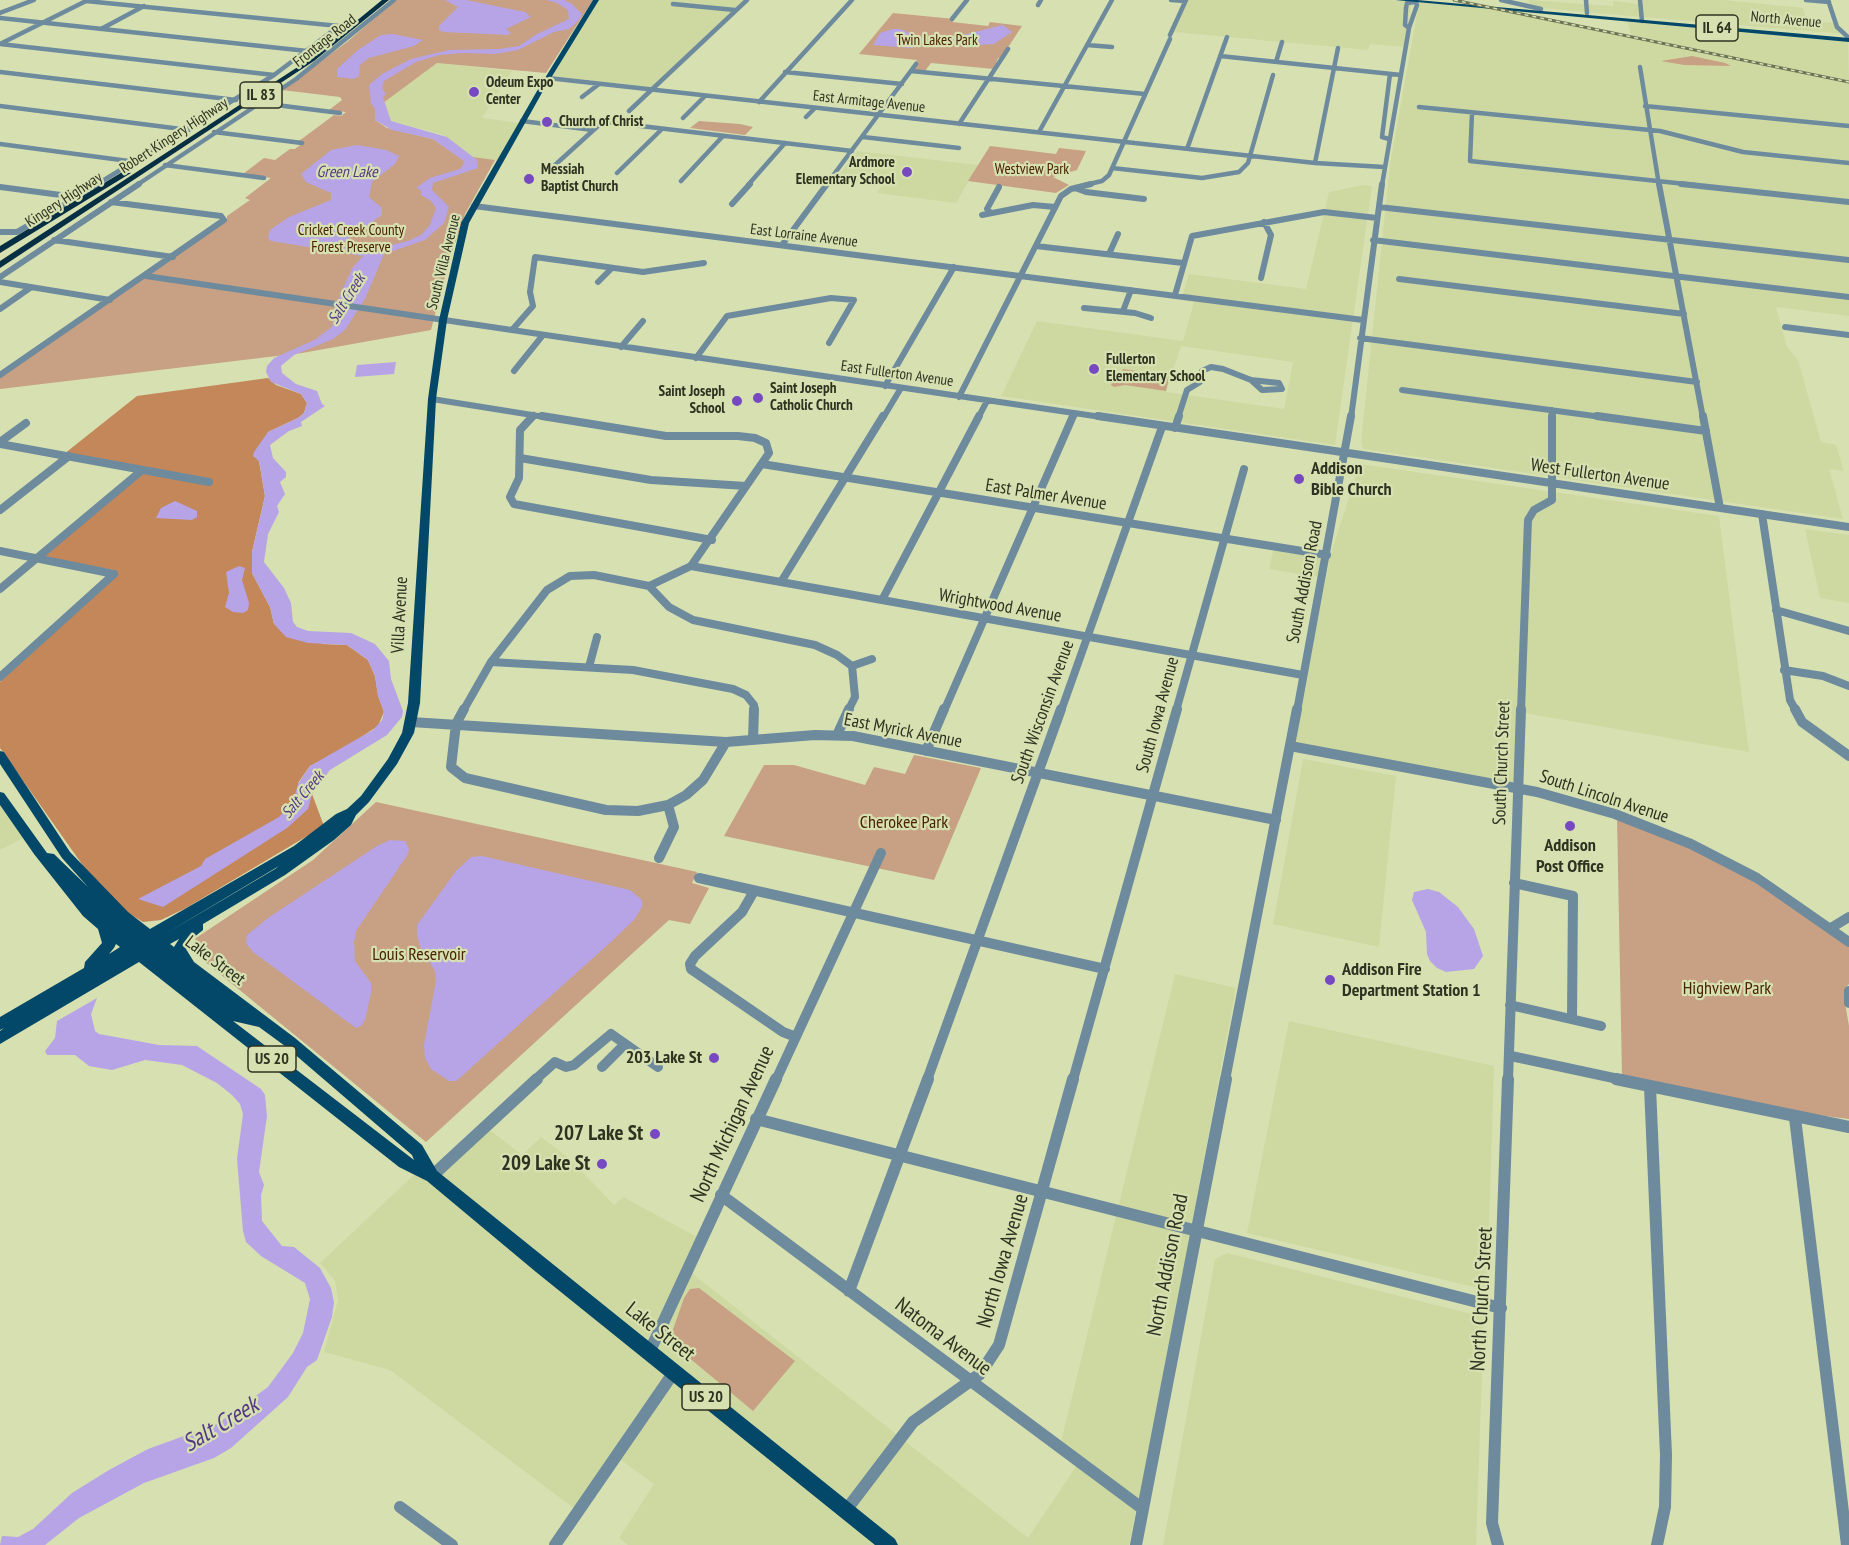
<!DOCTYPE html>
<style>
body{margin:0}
canvas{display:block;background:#d6e0b1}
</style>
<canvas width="1849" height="1545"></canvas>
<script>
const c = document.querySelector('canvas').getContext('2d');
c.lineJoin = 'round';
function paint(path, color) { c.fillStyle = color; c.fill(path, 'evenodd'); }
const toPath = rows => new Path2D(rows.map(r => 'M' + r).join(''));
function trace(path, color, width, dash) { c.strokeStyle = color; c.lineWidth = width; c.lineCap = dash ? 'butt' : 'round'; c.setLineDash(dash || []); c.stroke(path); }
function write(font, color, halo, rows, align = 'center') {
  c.font = font + ' "PT Sans Narrow",sans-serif'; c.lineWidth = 4.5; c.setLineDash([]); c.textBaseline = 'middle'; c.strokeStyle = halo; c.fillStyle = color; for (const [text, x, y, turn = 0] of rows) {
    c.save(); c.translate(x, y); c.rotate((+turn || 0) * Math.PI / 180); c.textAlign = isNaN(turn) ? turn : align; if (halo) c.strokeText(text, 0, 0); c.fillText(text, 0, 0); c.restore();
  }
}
paint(toPath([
 [596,0,745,0,651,88,553,76],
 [1188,0,1389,0,1412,2,1404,47,1370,44,1368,50,1174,32],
 [1529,0,1613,6,1613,1,1639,4,1640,17,1541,8,1529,5],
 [1642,0,1724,0,1803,8,1807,21,1834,23,1844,34,1643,17],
 [1419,2,1495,9,1849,82,1849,316,1776,307,1787,347,1798,360,1821,442,1836,445,1844,471,1829,469,1843,519,1363,449,1361,442,1390,165],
 [1628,22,1848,42,1849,81,1631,35],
 [437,63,512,71,482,118,520,123,500,161,474,158,441,134,391,121,384,102],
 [857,151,978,165,956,203,877,193,882,185,836,179],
 [1363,185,1372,186,1335,445,1001,396,1037,321,1183,341,1194,302,1181,300,1189,274,1306,289,1329,192],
 [1181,346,1293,362,1284,409,1166,392],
 [1360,464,1719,516,1749,752,1518,712,1515,786,1294,744,1330,556],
 [1805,529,1849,535,1849,603,1820,598],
 [1274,547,1324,555,1319,577,1269,569],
 [1303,759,1396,776,1379,947,1273,924],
 [0,804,23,838,0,850],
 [1175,974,1236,988,1139,1505,1060,1446],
 [1289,1021,1494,1066,1487,1290,1247,1233],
 [486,1127,522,1155,541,1137,570,1159,614,1205,623,1197,699,1238,648,1349,436,1175],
 [417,1172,670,1373,576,1510,390,1370,324,1352,338,1300,335,1281,320,1263],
 [1227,1253,1484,1317,1476,1545,1163,1545,1215,1259],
 [689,1271,1028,1538,1077,1465,1136,1510,1129,1545,892,1545,652,1352],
 [674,1377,882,1545,628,1545,619,1538,654,1484,618,1458]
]), '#ced9a2');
paint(toPath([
 [396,0,593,0,546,73,437,63,375,109,375,120,387,128,433,139,457,155,495,160,465,214,449,261,431,330,302,353,0,389,0,376,227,221,227,216,250,200,245,198,271,178,243,174,264,158,275,160,290,149,295,149,304,142,299,141,334,115,341,116,346,112,329,110,342,100,340,97,282,90,347,42],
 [893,13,954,19,952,22,988,26,990,22,1022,26,1001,58,998,58,994,69,931,63,925,71,910,70,917,60,859,54],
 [1692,56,1725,63,1731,66,1684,65,1661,61],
 [699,121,740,124,753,127,745,135,690,128],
 [990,146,1056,154,1059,148,1086,151,1077,170,1053,177,1069,185,1056,193,968,181],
 [1123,369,1165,375,1169,378,1166,391,1125,385,1114,387,1111,385,1115,374,1120,375],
 [914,755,981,768,934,880,724,836,764,765,794,765,865,785,874,767,905,774],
 [376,802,697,872,692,883,709,888,690,924,669,920,426,1142,193,952,192,946,196,938,313,860],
 [1617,816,1728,865,1789,901,1849,946,1849,984,1846,987,1845,1003,1849,1026,1849,1119,1794,1112,1622,1076],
 [699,1288,795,1361,753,1411,669,1341,684,1298,690,1289]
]), '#c8a083');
paint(toPath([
 [268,378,276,385,301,394,307,403,304,413,298,418,268,432,256,457,259,461,265,496,252,552,252,573,270,607,274,624,323,644,347,645,368,660,375,676,378,695,384,712,378,726,340,751,310,766,298,783,312,794,324,826,186,908,161,920,143,922,125,911,91,877,0,748,0,682,117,575,114,570,43,557,141,472,64,454,137,396]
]), '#c3875a');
paint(toPath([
 [445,0,466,0,525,12,531,17,506,29,511,33,508,35,444,32,439,30,439,26,458,7],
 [546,0,564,0,572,4,582,14,579,20,569,29,554,32,518,50,495,54,464,53,439,55,416,62,384,81,382,88,386,94,383,97,391,121,447,137,477,160,478,168,433,183,432,190,449,207,444,223,425,240,384,254,365,299,345,330,333,339,294,355,281,366,282,373,296,384,317,391,322,404,325,406,301,422,302,426,289,431,270,445,273,458,286,472,286,477,280,482,285,494,277,506,279,512,268,534,264,562,284,588,291,603,293,622,297,627,308,631,351,633,375,644,389,661,391,679,403,711,402,717,387,735,330,770,312,794,308,809,287,828,163,907,138,899,201,866,205,859,279,817,293,802,298,784,310,766,373,730,382,720,384,712,378,696,375,676,368,660,347,645,308,643,286,637,274,624,270,607,252,573,252,552,265,496,259,461,253,456,254,452,268,432,298,418,304,413,307,403,301,394,271,382,266,372,267,366,274,358,321,337,331,329,336,315,334,310,344,286,353,267,363,256,271,241,268,238,270,230,289,217,331,200,331,193,306,182,301,174,331,150,357,145,386,150,399,156,395,164,372,182,369,197,382,208,382,215,336,247,375,249,408,241,421,235,430,225,436,208,431,201,421,195,421,190,416,188,430,178,460,169,465,162,433,139,392,130,375,120,375,109,371,103,369,85,382,74,411,59,449,50,499,49,519,46,537,34,569,19,568,10,557,3],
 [1003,25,1012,32,994,44,963,46,947,39],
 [893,29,900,29,926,39,912,48,873,45,880,33],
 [393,34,423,40,414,46,369,58,360,65,359,76,354,79,337,77,337,69,358,50,381,35],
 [396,362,394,374,355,377,357,365],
 [175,501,197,511,197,517,192,520,156,518,161,508],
 [239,566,245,568,242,580,249,603,248,610,243,613,233,612,225,607,229,593,226,572],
 [390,840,405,841,409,848,408,854,356,931,354,942,355,961,371,983,371,993,365,1020,361,1026,356,1028,253,952,246,943,247,935,268,918,377,846],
 [482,856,630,890,642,900,642,907,634,920,612,941,463,1075,456,1081,449,1081,431,1069,425,1058,424,1045,436,981,435,971,420,946,417,936,417,925,456,871,471,857],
 [1428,889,1439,892,1458,907,1474,929,1483,956,1474,969,1446,972,1437,968,1430,961,1427,954,1426,932,1412,900,1414,892],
 [97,998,91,1014,95,1031,99,1034,159,1045,197,1046,261,1089,265,1095,267,1116,259,1172,264,1185,261,1195,262,1221,282,1246,294,1247,320,1268,331,1288,334,1302,332,1317,317,1360,307,1367,288,1397,231,1448,214,1458,144,1483,79,1518,45,1545,0,1545,2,1536,18,1537,33,1529,72,1493,109,1470,148,1449,217,1424,268,1387,293,1353,303,1333,310,1299,305,1283,261,1256,246,1242,243,1231,237,1159,243,1114,240,1104,232,1095,217,1083,182,1065,145,1060,112,1070,89,1066,75,1055,47,1055,45,1051,55,1038,57,1021]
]), '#b7a4e7');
trace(toPath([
 [318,338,333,327]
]), '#b7a4e7', 1.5);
trace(toPath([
 [1171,0,1185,1],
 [1501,0,1541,9],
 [1586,0,1587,13],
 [1640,0,1642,21],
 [1806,0,1829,2],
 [1828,0,1837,27,1849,38],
 [86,1,339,26],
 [673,4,735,10],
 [1038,5,1041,0],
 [0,13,34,0],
 [0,18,307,51],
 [952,19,967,0],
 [1409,28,1405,25,1406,8,1407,3,1414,2],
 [101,29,144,6],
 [1170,35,1186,0],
 [0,44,274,75],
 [0,44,88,0],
 [1087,45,1112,47],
 [1220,56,1401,75],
 [1276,62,1282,42],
 [1640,67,1659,185],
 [911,71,1145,94],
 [0,72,236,100],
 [785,72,902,84],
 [548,78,1315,163,1384,167],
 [582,97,599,84],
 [759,102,852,0],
 [260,103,340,113],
 [0,106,189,130],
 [1645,106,1849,126],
 [1419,107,1660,131,1743,152,1849,163],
 [629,111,747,0],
 [1472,113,1470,161,1695,185],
 [806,117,815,108],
 [683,118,705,96],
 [522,121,593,130],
 [959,124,1008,49],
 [214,132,302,143],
 [1039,132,1112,0],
 [863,137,959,148],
 [1389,139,1382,137,1390,74],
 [0,144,136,162],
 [1187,149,1227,37],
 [1315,163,1338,48],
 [165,165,264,178],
 [555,165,598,126,607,122,852,151],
 [1112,168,1202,178,1239,172,1248,163,1273,75],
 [617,173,662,129],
 [681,181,723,136],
 [96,185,274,75,339,26],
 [137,185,296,79,394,0],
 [748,185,785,143],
 [826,185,916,64],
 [1085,185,1102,181,1109,175,1170,39],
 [1382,185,1409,28,1417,5,1415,0]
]), '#6e8a9d', 4.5);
trace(toPath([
 [1659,184,1703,418],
 [1681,184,1849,202],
 [0,187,76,197],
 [1075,188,1086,192,1144,199],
 [732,204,750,184],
 [474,206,1363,320],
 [1379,207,1849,260],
 [990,212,987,209,999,187],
 [982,215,1033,205,1055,207],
 [0,232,17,232,98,184],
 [54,240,173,257],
 [1373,240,1849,297],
 [782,245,827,184],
 [1036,246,1183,263],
 [1109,254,1118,234],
 [146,276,1108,418],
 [0,277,139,184],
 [1261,278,1271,235,1264,222],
 [1399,279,1684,314],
 [0,282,110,300],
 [598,282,612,268],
 [1175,295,1192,236,1324,212,1377,218],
 [1084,308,1135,313,1151,318],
 [0,309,30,288],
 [1123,311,1131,290],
 [1785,327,1849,335],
 [512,330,533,306,530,292,535,257,643,272,704,263],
 [1360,338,1697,382],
 [621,347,643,321],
 [696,358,727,316,831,298,854,300,829,343],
 [514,371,543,335],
 [0,375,224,220,221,216,111,202],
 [1251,380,1279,383,1282,389,1262,390,1251,380],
 [885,386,954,267],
 [1402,390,1609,418],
 [959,397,1061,196,1071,189,1091,184],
 [432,399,551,418],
 [1552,410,1552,418],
 [531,418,534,415],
 [883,418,901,388],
 [978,418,987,401],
 [1072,418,1074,414],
 [1178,418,1187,390,1200,382,1202,371,1211,367,1223,369,1251,380],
 [1351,418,1382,184]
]), '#6e8a9d', 6);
trace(toPath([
 [533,416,520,430,519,478,510,497,514,504,712,540],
 [542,416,666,436,738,436,755,438,766,443,769,453,691,566,649,586],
 [1098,416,1849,527],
 [1597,416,1706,431],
 [1703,416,1720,508],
 [1175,428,1179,416],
 [0,442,26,423],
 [0,444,209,482],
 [520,458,651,480,746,486],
 [762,464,1327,555],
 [0,510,69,456],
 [1762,514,1790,700,1796,711],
 [0,551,114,574,0,677],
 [691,566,1303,675],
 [781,582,883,416],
 [0,589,141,471],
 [882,600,979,416],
 [1776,610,1849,631],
 [491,662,633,670,733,689,746,695,754,705,754,711],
 [589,667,597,637],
 [1784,670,1823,676,1849,686],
 [463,711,491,662,547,590,570,576,594,575,649,586,669,607,693,620,815,645,837,655,852,666],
 [848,711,855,697,852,666,872,659],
 [944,711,1073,416],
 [1061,711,1162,427],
 [1176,711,1244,469],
 [1297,711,1351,416],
 [1521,711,1528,520,1534,510,1552,500,1552,416]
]), '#6e8a9d', 8);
trace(toPath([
 [464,709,456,724,451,767,465,778,606,810,638,811,668,805,686,795,703,780,726,742],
 [1795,709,1802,722,1849,756],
 [411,722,726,742,815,735,853,736,1276,820],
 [837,735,849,709],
 [753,739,754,709],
 [1290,746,1537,792,1615,814,1691,844,1757,878,1849,942],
 [926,751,944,709],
 [659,858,674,827,668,805],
 [699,878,1105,969],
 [1514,883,1573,896,1572,1019],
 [754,891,742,912,695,956,690,964,691,969,783,1032,796,1037],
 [1831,928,1849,917],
 [1849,991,1849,1003],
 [1510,1005,1601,1026],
 [1511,1056,1623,1080],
 [602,1067,625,1044],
 [535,1080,555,1062,566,1067,574,1065,611,1034,658,1067],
 [776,1080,881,853],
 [927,1080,1061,709],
 [1073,1080,1177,709],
 [1225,1080,1297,709],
 [1508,1080,1521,709]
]), '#6e8a9d', 10);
trace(toPath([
 [1616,1079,1849,1127],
 [1650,1087,1666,1455,1665,1507,1657,1545],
 [1795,1118,1847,1545],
 [756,1119,1501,1308],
 [432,1176,537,1079],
 [721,1195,1143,1509],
 [849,1291,928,1079],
 [649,1353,776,1079],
 [400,1507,452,1545],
 [847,1509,913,1422,980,1374,999,1345,1073,1079],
 [555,1545,674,1372],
 [1136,1545,1226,1079],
 [1498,1545,1492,1523,1508,1079]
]), '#6e8a9d', 12);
paint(toPath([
 [593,0,599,0,543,91,469,223,447,320,436,399,420,703,414,733,397,764,369,802,356,815,351,825,334,840,285,875,203,924,203,930,193,938,186,949,194,962,295,1038,422,1145,437,1171,895,1539,898,1545,875,1545,536,1272,427,1181,399,1167,139,962,0,1044,0,1031,4,1028,0,1030,0,1017,84,968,85,962,102,943,98,929,83,916,34,854,0,805,0,792,4,793,47,853,54,854,88,887,62,858,0,764,0,751,4,752,70,852,128,912,150,929,294,846,336,814,347,809,361,796,388,759,402,733,408,703,428,399,439,320,461,223,537,91,593,0],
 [279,866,275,869,160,937,279,866],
 [179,939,174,947,170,944,179,939],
 [116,944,120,947,109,954,114,948,116,944],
 [233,1021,259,1027,285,1046,412,1155,414,1160,233,1021],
 [1395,0,1417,0,1849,38,1849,42,1395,0]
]), '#034868');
paint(toPath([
 [382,0,389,0,314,61,0,268,0,261,310,59,382,0],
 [124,171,131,173,0,253,0,246,124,171]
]), '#072f44');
const rail = toPath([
 [1454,0,1849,82]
]);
trace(rail, '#6c7255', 3);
trace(rail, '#d6e0b1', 1.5, [4]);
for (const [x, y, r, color] of [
 [474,92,6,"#7749c1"],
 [547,122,6,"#7749c1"],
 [907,172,6,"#7749c1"],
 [529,179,6,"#7749c1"],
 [1094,369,6,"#7749c1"],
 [758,398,6,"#7749c1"],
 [737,401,6,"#7749c1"],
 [1299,479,6,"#7749c1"],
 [1570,826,6,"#7749c1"],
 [1330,980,6,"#7749c1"],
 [714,1058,6,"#7749c1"],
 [655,1134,6,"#7749c1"],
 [602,1164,6,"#7749c1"]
]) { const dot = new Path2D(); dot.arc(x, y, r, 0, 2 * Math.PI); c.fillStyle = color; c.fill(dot); trace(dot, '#d6e0b1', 2); }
write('15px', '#2f3220', '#d6e0b1', [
 ["North Avenue",1786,20,5],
 ["Frontage Road",325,41,-38],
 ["East Armitage Avenue",869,102,6],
 ["Robert Kingery Highway",174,136,-33],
 ["Kingery Highway",64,200,-33],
 ["East Lorraine Avenue",804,236,7],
 ["South Villa Avenue",444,262,-76],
 ["East Fullerton Avenue",897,374,8]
]);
write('15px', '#4a2300', '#d6e0b1', [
 ["Twin Lakes Park",937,41],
 ["Westview Park",1032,170],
 ["Cricket Creek County",351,231],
 ["Forest Preserve",351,248]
]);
write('bold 15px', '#2f3220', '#d6e0b1', [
 ["Odeum Expo",486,83],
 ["Center",486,100],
 ["Church of Christ",559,122],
 ["Ardmore",895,163,"right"],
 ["Elementary School",895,180,"right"],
 ["Messiah",541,170],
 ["Baptist Church",541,187],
 ["Fullerton",1106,360],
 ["Elementary School",1106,377],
 ["Saint Joseph",770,389],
 ["Catholic Church",770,406],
 ["Saint Joseph",725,392,"right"],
 ["School",725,409,"right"]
], 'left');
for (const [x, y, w] of [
 [1717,28,42],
 [261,95,42],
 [272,1059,48],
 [706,1397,48]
]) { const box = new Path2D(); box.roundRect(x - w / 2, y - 13, w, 26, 4.5); c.fillStyle = '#d6e0b1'; c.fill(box); trace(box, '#2f3220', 1.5); }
write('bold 16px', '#2f3220', null, [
 ["IL 64",1717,28],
 ["IL 83",261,95],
 ["US 20",272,1059],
 ["US 20",706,1397]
]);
write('italic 16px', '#543886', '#d6e0b1', [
 ["Green Lake",347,172],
 ["Salt Creek",347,299,-58],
 ["Salt Creek",303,795,-50]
]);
write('bold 18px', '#2f3220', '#d6e0b1', [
 ["Addison",1311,469],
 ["Bible Church",1311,490],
 ["Addison",1570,846,"center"],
 ["Post Office",1570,867,"center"],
 ["Addison Fire",1342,970],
 ["Department Station 1",1342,991],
 ["203 Lake St",702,1058,"right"]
], 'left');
write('18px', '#2f3220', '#d6e0b1', [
 ["West Fullerton Avenue",1600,475,8],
 ["East Palmer Avenue",1046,495,9],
 ["South Addison Road",1305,582,-79],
 ["Wrightwood Avenue",1000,606,10],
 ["Villa Avenue",400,615,-87],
 ["South Wisconsin Avenue",1043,712,-70],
 ["South Iowa Avenue",1158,715,-75],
 ["East Myrick Avenue",903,731,11],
 ["South Church Street",1502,763,-88],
 ["South Lincoln Avenue",1604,797,18],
 ["Lake Street",215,961,37]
]);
write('18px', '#4a2300', '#d6e0b1', [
 ["Cherokee Park",904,823],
 ["Louis Reservoir",419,955],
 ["Highview Park",1727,989]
]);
write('21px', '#2f3220', '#d6e0b1', [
 ["North Michigan Avenue",733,1124,-65],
 ["North Iowa Avenue",1003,1261,-74],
 ["North Addison Road",1168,1265,-79],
 ["North Church Street",1482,1299,-87],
 ["Lake Street",660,1332,38],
 ["Natoma Avenue",943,1337,37]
]);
write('bold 21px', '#2f3220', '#d6e0b1', [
 ["207 Lake St",643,1134],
 ["209 Lake St",590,1164]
], 'right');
write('italic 24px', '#543886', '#d6e0b1', [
 ["Salt Creek",221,1425,-31]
]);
</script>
